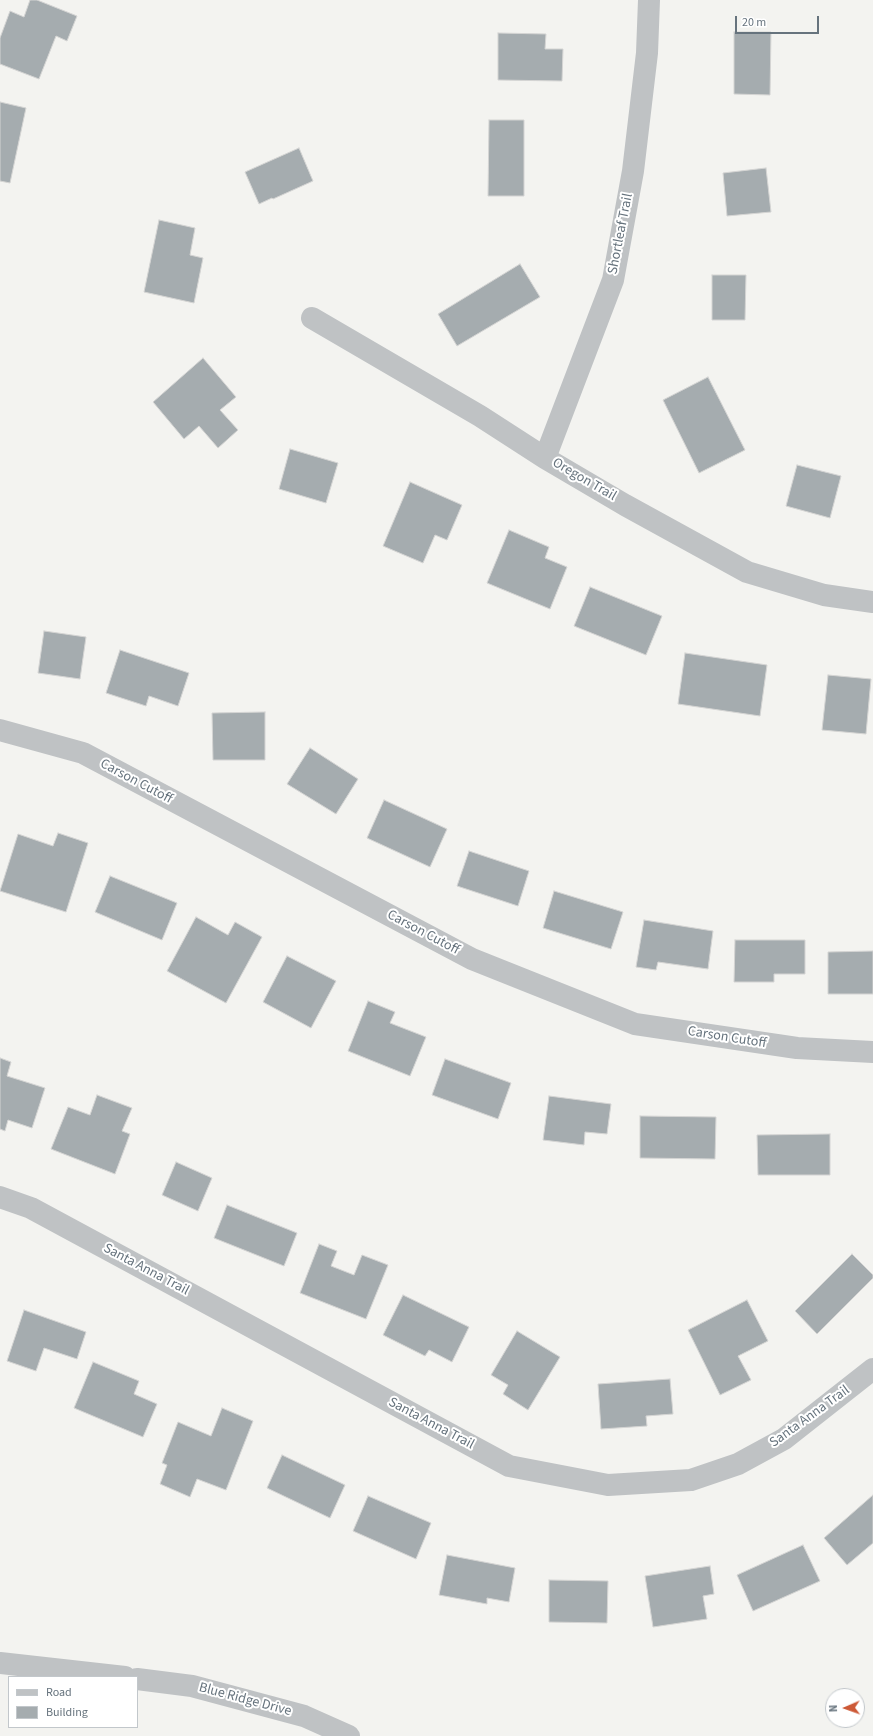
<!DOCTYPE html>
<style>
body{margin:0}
#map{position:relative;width:873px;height:1736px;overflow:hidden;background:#f3f3f0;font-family:"Source Sans 3",sans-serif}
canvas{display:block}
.legend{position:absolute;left:8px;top:1676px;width:130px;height:52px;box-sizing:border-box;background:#fff;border:1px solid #c2c7cb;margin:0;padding:5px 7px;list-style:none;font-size:12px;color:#66737d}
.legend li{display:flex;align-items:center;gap:8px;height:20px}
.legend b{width:20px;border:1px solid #c2c7cb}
.north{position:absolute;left:825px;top:1688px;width:40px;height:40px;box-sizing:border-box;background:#fff;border:1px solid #c2c7cb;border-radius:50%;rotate:268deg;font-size:11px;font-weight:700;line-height:16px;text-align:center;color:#66737d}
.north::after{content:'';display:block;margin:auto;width:14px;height:18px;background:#cd5936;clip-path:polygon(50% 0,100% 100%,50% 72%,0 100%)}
.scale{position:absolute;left:735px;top:16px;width:84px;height:18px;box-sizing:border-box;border:2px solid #66737d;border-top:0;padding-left:5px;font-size:12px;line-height:14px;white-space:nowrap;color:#66737d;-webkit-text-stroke:3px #fff;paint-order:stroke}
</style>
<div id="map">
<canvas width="873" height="1736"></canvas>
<ul class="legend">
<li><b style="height:5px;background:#bfc2c4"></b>Road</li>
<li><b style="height:11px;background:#a5acaf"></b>Building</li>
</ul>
<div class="north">N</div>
<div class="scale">20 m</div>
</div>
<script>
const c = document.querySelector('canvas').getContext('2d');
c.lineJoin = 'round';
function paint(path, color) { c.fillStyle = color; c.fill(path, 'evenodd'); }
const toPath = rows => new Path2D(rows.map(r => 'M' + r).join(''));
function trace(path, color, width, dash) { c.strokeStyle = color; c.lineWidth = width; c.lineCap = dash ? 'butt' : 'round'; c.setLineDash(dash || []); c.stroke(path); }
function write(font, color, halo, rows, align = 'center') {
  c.font = font + ' "Source Sans 3",sans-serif'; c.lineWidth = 4; c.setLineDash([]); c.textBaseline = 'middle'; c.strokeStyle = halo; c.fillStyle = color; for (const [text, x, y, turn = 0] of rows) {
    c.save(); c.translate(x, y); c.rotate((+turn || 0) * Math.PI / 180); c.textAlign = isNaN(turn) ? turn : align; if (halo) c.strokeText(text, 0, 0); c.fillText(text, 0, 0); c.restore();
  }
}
const building = toPath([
 [30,0,37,0,77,16,67,41,56,36,39,79,0,64,0,38,10,11,24,17,30,0],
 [734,32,771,32,770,95,734,94,734,32],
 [498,33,546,34,545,49,563,49,562,81,498,80,498,33],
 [0,102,26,108,10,183,0,181,0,102],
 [489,120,524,120,524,196,488,196,489,120],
 [299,148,313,181,273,199,272,198,259,204,245,172,299,148],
 [766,168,771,212,727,216,723,173,766,168],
 [159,220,195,228,190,255,203,258,194,303,144,292,159,220],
 [520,264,540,297,457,346,438,314,520,264],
 [712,275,746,275,745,320,712,320,712,275],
 [203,358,236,397,220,410,238,430,218,448,199,426,184,439,153,402,203,358],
 [708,377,745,450,699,473,663,400,708,377],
 [290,449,338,463,326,503,279,489,290,449],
 [797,465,841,476,830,518,786,506,797,465],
 [410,482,462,505,447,540,435,535,423,563,383,546,410,482],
 [509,530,549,547,545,558,567,567,550,609,487,583,509,530],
 [590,587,662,616,646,655,574,626,590,587],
 [44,631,86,637,80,679,38,673,44,631],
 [120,650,189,673,178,706,149,696,146,706,106,693,120,650],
 [685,653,767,665,760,716,678,704,685,653],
 [828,675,871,679,866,734,822,730,828,675],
 [265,712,265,760,213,760,212,713,265,712],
 [310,748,358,779,336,814,287,784,310,748],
 [384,800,447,829,430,867,367,838,384,800],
 [58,833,88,843,66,912,0,891,18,834,53,846,58,833],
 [469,851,529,871,518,906,457,886,469,851],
 [110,876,177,903,162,940,95,912,110,876],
 [554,891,623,912,611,949,543,928,554,891],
 [196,917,228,935,235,922,262,937,226,1003,167,971,196,917],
 [644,920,713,931,708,969,658,962,656,970,636,967,644,920],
 [735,940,805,940,805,974,774,974,774,982,734,982,735,940],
 [873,951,873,994,828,994,828,952,873,951],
 [287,956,336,981,311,1028,263,1002,287,956],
 [368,1001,395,1012,390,1023,426,1037,410,1076,348,1051,368,1001],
 [0,1058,11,1062,7,1076,45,1088,32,1128,8,1120,5,1131,0,1129,0,1058],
 [445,1059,511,1083,498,1119,432,1095,445,1059],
 [97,1095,132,1108,122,1131,130,1134,115,1174,51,1149,68,1107,90,1115,97,1095],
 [549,1096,611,1104,607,1134,585,1132,584,1145,543,1140,549,1096],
 [640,1116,716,1117,715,1159,640,1158,640,1116],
 [830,1134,830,1175,758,1175,757,1135,830,1134],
 [176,1162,212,1178,198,1211,162,1195,176,1162],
 [227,1205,297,1233,284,1266,214,1238,227,1205],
 [319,1244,337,1251,331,1266,354,1275,362,1255,388,1265,366,1319,300,1293,319,1244],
 [852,1254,873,1275,873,1278,817,1334,795,1311,852,1254],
 [403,1295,469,1327,452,1362,429,1350,425,1356,383,1335,403,1295],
 [747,1300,768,1341,738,1356,751,1380,720,1395,688,1330,747,1300],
 [24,1310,86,1332,77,1359,44,1348,36,1371,7,1361,24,1310],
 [517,1331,560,1357,528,1410,503,1394,508,1385,491,1375,517,1331],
 [93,1362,139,1381,134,1394,157,1404,143,1437,74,1408,93,1362],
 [670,1379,673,1414,646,1416,647,1426,601,1429,598,1384,670,1379],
 [222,1408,253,1421,226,1490,197,1479,190,1497,160,1484,167,1465,162,1463,178,1422,211,1436,222,1408],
 [282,1455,345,1485,330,1518,267,1488,282,1455],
 [873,1495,873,1543,847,1565,824,1538,873,1495],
 [368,1496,431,1523,416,1559,353,1531,368,1496],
 [803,1545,820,1581,753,1611,737,1575,803,1545],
 [447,1555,515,1568,509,1602,487,1598,487,1604,439,1595,447,1555],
 [710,1566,714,1594,703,1596,707,1619,653,1627,645,1576,710,1566],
 [549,1580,608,1581,607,1623,549,1622,549,1580]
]);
paint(building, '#a5acaf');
trace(building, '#d4d4d3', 1);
trace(toPath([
 [312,318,480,416,545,458,625,505,747,572,824,595,873,602],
 [545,458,613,280,633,171,647,53,649,0],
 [0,730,83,753,472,959,635,1024,797,1048,873,1052],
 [0,1197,31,1208,509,1466,608,1485,691,1480,738,1464,784,1439,873,1369],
 [0,1663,125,1677],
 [137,1679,192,1686,304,1716,349,1736]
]), '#bfc2c4', 22);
write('14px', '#66737d', '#fff', [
 ["Shortleaf Trail",621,234,-79],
 ["Oregon Trail",584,480,30],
 ["Carson Cutoff",136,782,28],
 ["Carson Cutoff",423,933,28],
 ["Carson Cutoff",727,1038,9],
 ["Santa Anna Trail",146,1270,28],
 ["Santa Anna Trail",810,1417,-36],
 ["Santa Anna Trail",431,1424,28],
 ["Blue Ridge Drive",245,1700,15]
]);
</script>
